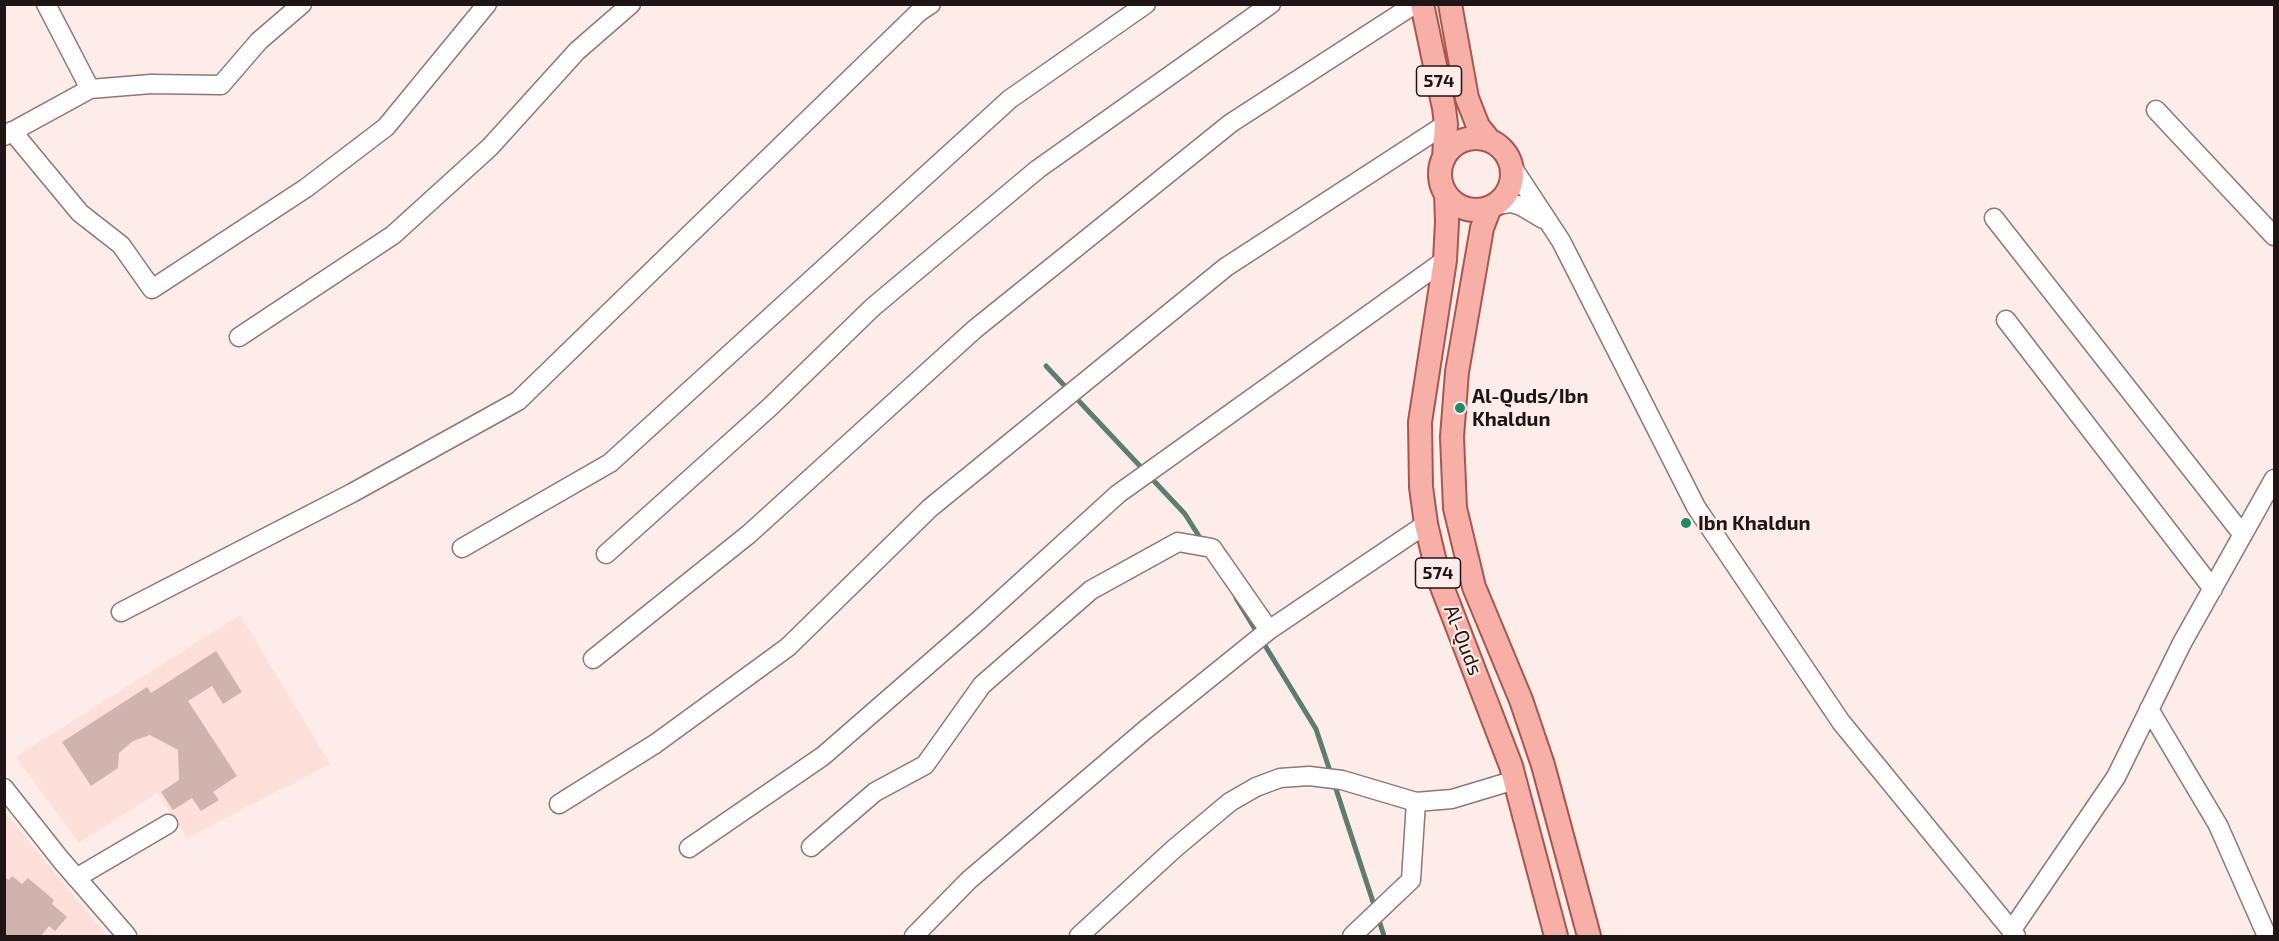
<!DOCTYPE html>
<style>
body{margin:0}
#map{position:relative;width:2279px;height:941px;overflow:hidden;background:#feece9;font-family:"Exo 2",sans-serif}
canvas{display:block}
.frame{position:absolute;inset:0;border:6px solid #1f1514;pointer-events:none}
</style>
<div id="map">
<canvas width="2279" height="941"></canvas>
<div class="frame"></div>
</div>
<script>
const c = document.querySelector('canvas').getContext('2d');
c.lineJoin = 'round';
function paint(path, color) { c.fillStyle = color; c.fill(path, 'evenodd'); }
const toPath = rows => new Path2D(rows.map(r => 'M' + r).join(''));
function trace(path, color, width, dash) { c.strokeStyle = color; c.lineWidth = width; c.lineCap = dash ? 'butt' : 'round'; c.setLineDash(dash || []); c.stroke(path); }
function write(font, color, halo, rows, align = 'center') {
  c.font = font + ' "Exo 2",sans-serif'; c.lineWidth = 4.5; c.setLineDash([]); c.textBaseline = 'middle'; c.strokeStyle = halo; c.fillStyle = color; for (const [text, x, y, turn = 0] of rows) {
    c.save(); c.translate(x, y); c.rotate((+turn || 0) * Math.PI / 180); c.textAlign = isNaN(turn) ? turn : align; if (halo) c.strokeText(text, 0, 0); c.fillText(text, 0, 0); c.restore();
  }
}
paint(toPath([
 [240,615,330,764,187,838,157,793,79,843,16,757],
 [4,811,63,883,107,936,5,936]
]), '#fedfda');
trace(toPath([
 [1046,366,1185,514,1202,541],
 [1236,598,1316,729,1331,774],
 [1334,783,1375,908],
 [1378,917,1384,936]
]), '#5d7d6e', 5);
paint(toPath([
 [216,651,242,692,223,704,212,686,188,701,237,776,213,792,219,800,201,811,192,798,173,810,161,792,179,780,178,750,150,735,133,741,119,753,118,768,91,786,62,742,147,687,151,693],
 [12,876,22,884,28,878,54,900,52,904,67,917,55,931,49,926,41,936,4,936,4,877,9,880]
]), '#d0b3af');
const minor = toPath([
 [46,4,90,89],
 [2156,110,2274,236],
 [12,131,80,213,121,245,152,289,306,188,386,127,487,4],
 [4,136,90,89,151,84,221,85,259,41,302,4],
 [1511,165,1561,241,1696,507,1841,722,2016,936],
 [1495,205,1511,203,1521,206,1543,219],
 [1994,218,2243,535],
 [2006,320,2213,589],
 [239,337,393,235,490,147,577,51,631,4],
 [462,548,610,463,1010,99,1146,4],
 [606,554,770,407,873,307,1038,169,1271,4],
 [121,612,352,493,518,401,919,12,931,4],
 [593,659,749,534,975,329,1231,123,1415,4],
 [2149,709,2218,825,2267,936],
 [4,788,61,860,127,936],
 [559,804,655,744,788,647,930,508,1226,267,1446,124],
 [811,847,875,792,925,765,982,685,1091,590,1178,542,1212,548,1269,630],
 [689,848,823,756,977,622,1118,494,1445,260],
 [76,878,168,824],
 [2011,931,2116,777,2182,643,2274,479],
 [914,936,969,880,1145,730,1269,630,1426,524],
 [1079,936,1175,848,1230,802,1256,787,1280,778,1309,776,1342,780,1416,802,1452,799,1515,780],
 [1352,936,1411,880,1416,802]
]);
const major = toPath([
 [1422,4,1444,108,1446,124,1444,158],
 [1450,4,1467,98,1478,126,1490,141],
 '1440 174a36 36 0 1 1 72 0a36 36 0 1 1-72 0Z',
 [1446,194,1447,222,1445,260,1420,422,1421,487,1426,524,1439,579,1511,766,1556,936],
 [1490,207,1482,228,1457,372,1452,437,1455,508,1474,587,1521,700,1543,765,1589,936]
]);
trace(minor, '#917672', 21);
trace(major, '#a8574e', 26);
trace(minor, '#fff', 18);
trace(major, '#f7afa7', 22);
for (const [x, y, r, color] of [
 [1460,408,6,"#1d8b6a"],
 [1686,523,6,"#1d8b6a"]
]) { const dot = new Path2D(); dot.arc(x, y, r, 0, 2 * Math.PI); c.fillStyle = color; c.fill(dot); trace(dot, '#feece9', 2); }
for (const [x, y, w] of [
 [1439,81,45],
 [1438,573,45]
]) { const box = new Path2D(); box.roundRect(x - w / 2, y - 15, w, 30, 4.5); c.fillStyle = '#feece9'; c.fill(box); trace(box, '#1f1514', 1.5); }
write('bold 18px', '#1f1514', null, [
 ["574",1439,81],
 ["574",1438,573]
]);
write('bold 20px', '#1f1514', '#feece9', [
 ["Al-Quds/Ibn",1472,396],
 ["Khaldun",1472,419],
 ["Ibn Khaldun",1698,523]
], 'left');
write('20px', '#1f1514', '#feece9', [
 ["Al-Quds",1463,640,69]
]);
</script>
